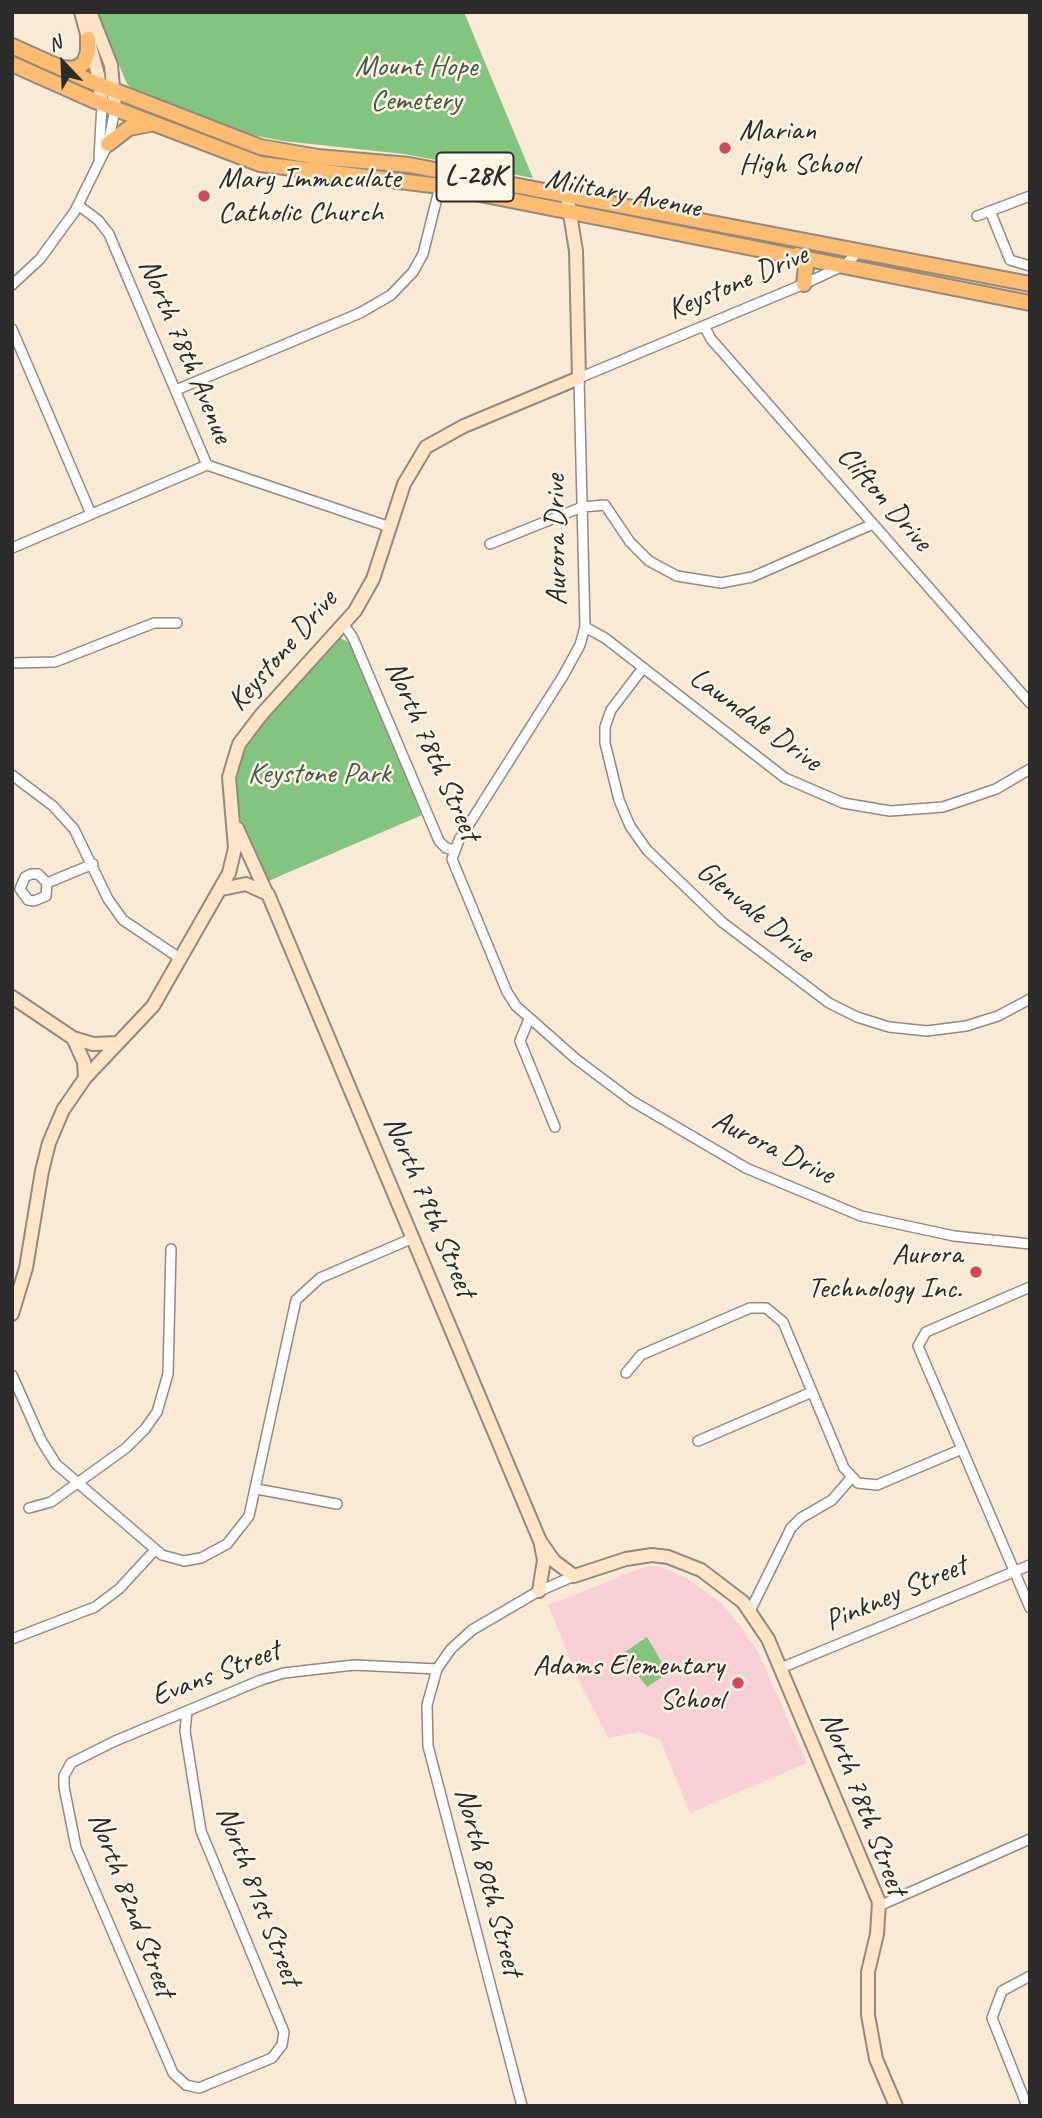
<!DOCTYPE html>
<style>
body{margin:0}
#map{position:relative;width:1042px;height:2118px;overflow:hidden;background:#f8ead4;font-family:Caveat,sans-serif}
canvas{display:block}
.frame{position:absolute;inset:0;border:14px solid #2b2b2b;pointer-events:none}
.north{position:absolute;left:28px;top:28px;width:70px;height:70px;-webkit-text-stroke:5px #fcf5e5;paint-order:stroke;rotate:337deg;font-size:19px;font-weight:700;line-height:28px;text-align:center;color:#2b2b2b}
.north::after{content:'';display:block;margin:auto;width:24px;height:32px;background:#2b2b2b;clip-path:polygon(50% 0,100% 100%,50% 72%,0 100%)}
</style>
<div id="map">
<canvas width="1042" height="2118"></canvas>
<div class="frame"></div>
<div class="north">N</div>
</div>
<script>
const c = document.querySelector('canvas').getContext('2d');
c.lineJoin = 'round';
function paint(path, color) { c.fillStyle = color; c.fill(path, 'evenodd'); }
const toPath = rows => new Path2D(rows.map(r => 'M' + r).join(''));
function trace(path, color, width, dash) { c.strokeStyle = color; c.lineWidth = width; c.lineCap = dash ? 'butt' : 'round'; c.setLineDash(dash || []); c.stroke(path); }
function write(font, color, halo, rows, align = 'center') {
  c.font = font + ' Caveat,sans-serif'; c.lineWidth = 5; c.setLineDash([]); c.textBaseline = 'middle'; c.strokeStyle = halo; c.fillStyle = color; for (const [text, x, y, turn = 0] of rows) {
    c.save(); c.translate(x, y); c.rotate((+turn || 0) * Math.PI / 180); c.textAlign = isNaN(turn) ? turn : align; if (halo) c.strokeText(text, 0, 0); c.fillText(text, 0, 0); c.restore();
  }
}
paint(toPath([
 [647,1566,662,1567,687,1578,721,1603,742,1628,758,1652,807,1763,690,1813,660,1739,639,1732,608,1738,579,1681,548,1605]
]), '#f7cfd4');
paint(toPath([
 [97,12,464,12,533,178,404,154,283,141,253,135,134,90,127,84],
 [340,638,349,642,422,815,266,882,234,803,236,763,249,736],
 [647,1637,668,1673,647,1687,622,1654]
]), '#83c57e');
const street = toPath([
 [99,158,102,104],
 [78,205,98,220,109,234,207,465,390,527],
 [990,211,1010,260,1030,266],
 [977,216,1030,196],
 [858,252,845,265,804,284,579,378,585,627,580,645,563,676,459,840,452,859,507,992,516,1006,576,1059,632,1101,746,1168,861,1216,954,1236,1030,1244],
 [12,285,40,259,75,211,108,144,115,109],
 [704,326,711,339,1030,703],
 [12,329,91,514],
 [176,390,360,313,391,295,413,272,423,254,440,186],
 [490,544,582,507,605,505,630,542,649,561,677,576,721,583,752,577,873,524],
 [12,548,207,465],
 [344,625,353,638,439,841,446,848,455,850],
 [585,627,605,638,785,778,843,803,890,811,943,807,996,789,1030,769],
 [12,663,55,662,154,623,177,623],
 [643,668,611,710,605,727,605,743,619,800,630,826,647,850,722,922,829,1003,857,1017,889,1027,927,1031,966,1026,998,1016,1030,999],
 [12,775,53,806,74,829,108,899,123,920,181,959],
 [47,883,46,896,34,901,28,900,20,889,25,877,31,874,38,874,47,883,93,864],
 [529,1019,520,1041,555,1127],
 [1030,1287,926,1332,918,1346,1030,1608],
 [626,1373,641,1355,750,1308,766,1308,783,1322,844,1468,858,1483,877,1485,962,1449],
 [12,1375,41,1440,56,1464,162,1555,184,1561,201,1558,227,1544,249,1516,296,1300,320,1278,413,1238],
 [698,1441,812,1392],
 [257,1489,337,1504],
 [29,1508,51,1502,126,1448,145,1429,157,1412,168,1374,171,1249],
 [750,1611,791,1528,801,1518,832,1500,852,1477],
 [12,1639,95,1607,119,1589,155,1550],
 [781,1668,1030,1565],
 [437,1669,427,1705,428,1746,522,2106],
 [187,1711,185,1731,201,1831,284,2032,282,2045,272,2058,199,2088,186,2085,173,2073,76,1847,64,1787,64,1776,71,1763,115,1741,187,1711,261,1680,284,1673,354,1665,437,1669,451,1649,472,1630,537,1592,574,1576],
 [879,1906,1030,1839],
 [1027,2106,992,2018,1002,1991,1030,1976]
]);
const secondary = toPath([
 [81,12,98,75,102,104],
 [90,12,111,65,115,109],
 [237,828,267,894],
 [222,889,246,884,268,894,540,1541,554,1561,574,1576,626,1559,652,1555,668,1557,701,1570,743,1602,768,1639,879,1902,877,1934,868,1972,868,2015,876,2059,896,2106],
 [12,997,73,1038,93,1044,118,1043],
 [73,1038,84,1062,85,1078],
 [12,1314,26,1268,42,1171,49,1143,63,1110,85,1078,153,1006,229,873,235,848,229,777,239,744,261,715,355,611,373,579,404,484,426,447,464,426,579,378,576,251,567,195],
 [539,1591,544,1560,541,1545]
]);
const primary = toPath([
 [12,46,90,81,260,147,318,157,409,165,1030,284],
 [12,64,95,101,260,164,440,186,1030,303],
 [63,68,74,69,84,63,88,52,88,39],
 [108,144,129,128,150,124],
 [797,255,806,266,804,284]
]);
trace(street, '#928a80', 12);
trace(secondary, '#928a80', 16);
trace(primary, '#928a80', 18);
trace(street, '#fff', 9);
trace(secondary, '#ffe4c6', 12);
trace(primary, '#febc70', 14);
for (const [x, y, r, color] of [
 [725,148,7,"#d1495b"],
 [204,196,7,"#d1495b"],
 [976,1272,7,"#d1495b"],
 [738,1683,7,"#d1495b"]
]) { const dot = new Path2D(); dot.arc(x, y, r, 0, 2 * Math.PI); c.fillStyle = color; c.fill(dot); trace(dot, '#fcf5e5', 2.5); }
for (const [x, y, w] of [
 [475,177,77]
]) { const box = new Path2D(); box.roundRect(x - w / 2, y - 24.5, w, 49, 5); c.fillStyle = '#fcf5e5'; c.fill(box); trace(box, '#2b2b2b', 2); }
write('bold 28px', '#2b2b2b', null, [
 ["L-28K",475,177]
]);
write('30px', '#455944', '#fcf5e5', [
 ["Mount Hope",416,67],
 ["Cemetery",416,101],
 ["Keystone Park",319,774]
]);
write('30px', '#2b2b2b', '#fcf5e5', [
 ["Marian",739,131],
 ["High School",739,165],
 ["Mary Immaculate",218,179],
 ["Catholic Church",218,213],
 ["Aurora",962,1255,"right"],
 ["Technology Inc.",962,1289,"right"],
 ["Adams Elementary",724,1666,"right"],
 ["School",724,1700,"right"]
], 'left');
write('30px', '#2b2b2b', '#fcf5e5', [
 ["Military Avenue",623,194,11],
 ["Keystone Drive",738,283,-23],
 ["North 78th Avenue",185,351,67],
 ["Clifton Drive",884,499,49],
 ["Aurora Drive",557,540,-91],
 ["Keystone Drive",283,651,-49],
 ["Lawndale Drive",755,720,36],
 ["North 78th Street",432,751,66],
 ["Glenvale Drive",755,912,39],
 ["Aurora Drive",773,1148,26],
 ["North 79th Street",429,1207,67],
 ["Pinkney Street",896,1594,-23],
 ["Evans Street",216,1674,-21],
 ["North 78th Street",863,1804,69],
 ["North 80th Street",488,1882,75],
 ["North 81st Street",258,1896,69],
 ["North 82nd Street",131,1905,69]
]);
</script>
